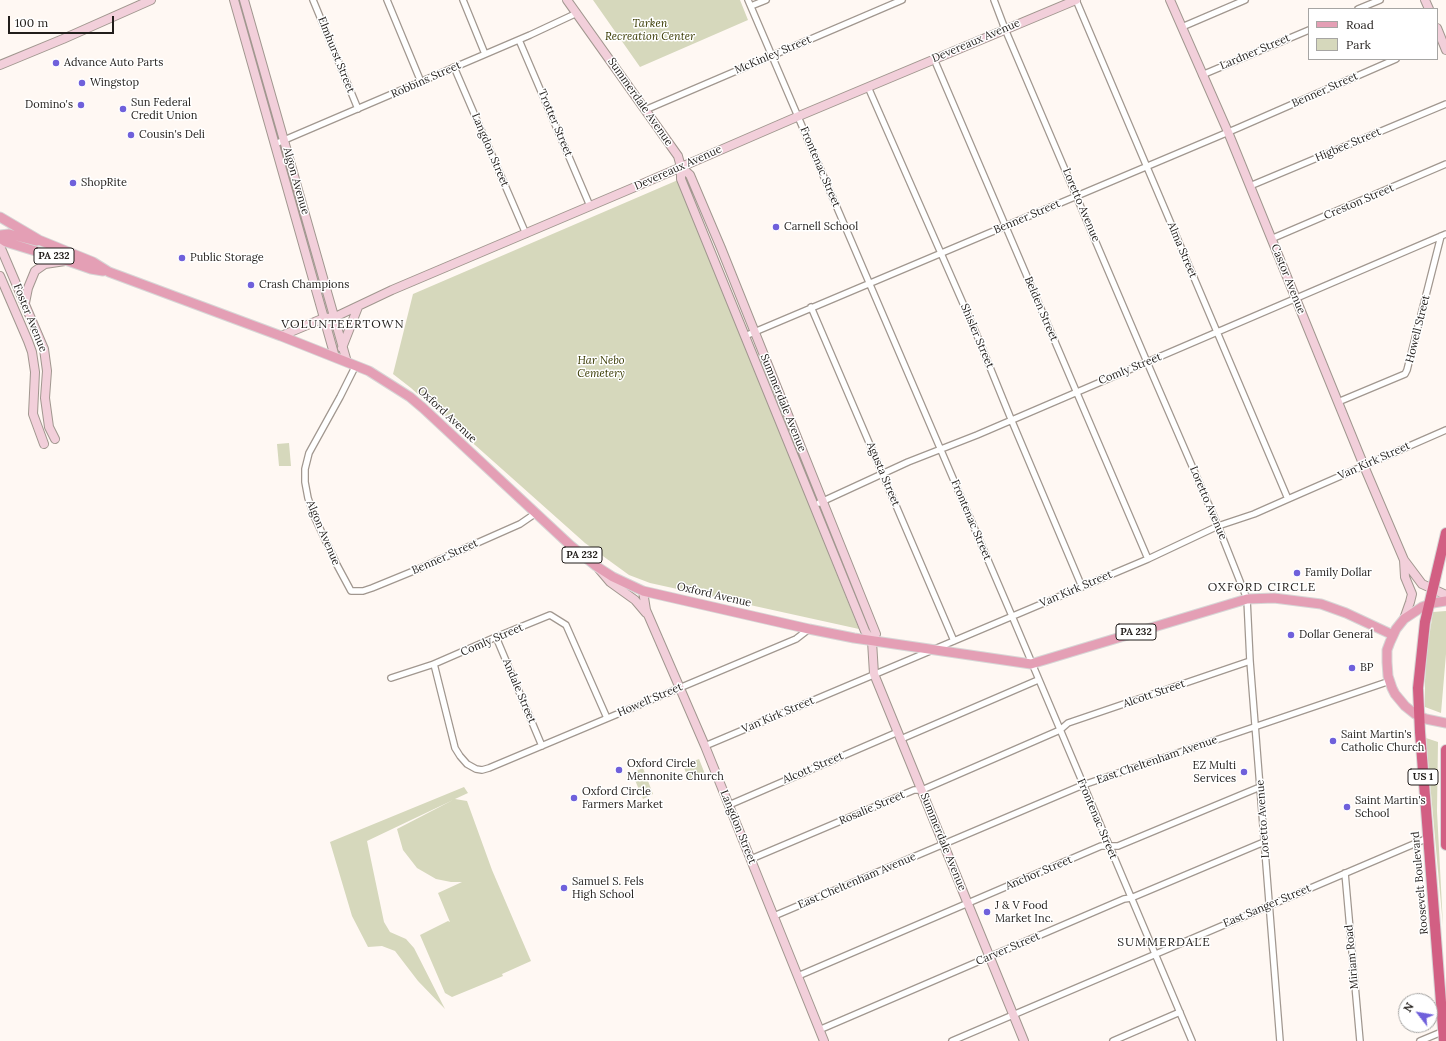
<!DOCTYPE html>
<style>
body{margin:0}
#map{position:relative;width:1446px;height:1041px;overflow:hidden;background:#fff8f3;font-family:Lora,serif}
canvas{display:block}
.legend{position:absolute;left:1308px;top:8px;width:130px;height:52px;box-sizing:border-box;background:#fff;border:1px solid #a6a5a3;margin:0;padding:5px 7px;list-style:none;font-size:12px;color:#211d1a}
.legend li{display:flex;align-items:center;gap:8px;height:20px}
.legend b{width:20px;border:1px solid #a6a5a3}
.north{position:absolute;left:1398px;top:993px;width:40px;height:40px;box-sizing:border-box;background:#fff;border:1px solid #a6a5a3;border-radius:50%;rotate:301deg;font-size:11px;font-weight:700;line-height:16px;text-align:center;color:#211d1a}
.north::after{content:'';display:block;margin:auto;width:14px;height:18px;background:#6f60db;clip-path:polygon(50% 0,100% 100%,50% 72%,0 100%)}
.scale{position:absolute;left:8px;top:16px;width:106px;height:18px;box-sizing:border-box;border:2px solid #211d1a;border-top:0;padding-left:5px;font-size:12px;line-height:14px;white-space:nowrap;color:#211d1a;-webkit-text-stroke:3px #fff;paint-order:stroke}
</style>
<div id="map">
<canvas width="1446" height="1041"></canvas>
<ul class="legend">
<li><b style="height:5px;background:#e49fb5"></b>Road</li>
<li><b style="height:11px;background:#d6d8bc"></b>Park</li>
</ul>
<div class="north">N</div>
<div class="scale">100 m</div>
</div>
<script>
const c = document.querySelector('canvas').getContext('2d');
c.lineJoin = 'round';
function paint(path, color) { c.fillStyle = color; c.fill(path, 'evenodd'); }
const toPath = rows => new Path2D(rows.map(r => 'M' + r).join(''));
function trace(path, color, width, dash) { c.strokeStyle = color; c.lineWidth = width; c.lineCap = dash ? 'butt' : 'round'; c.setLineDash(dash || []); c.stroke(path); }
function write(font, color, halo, rows, align = 'center') {
  c.font = font + ' Lora,serif'; c.lineWidth = 3; c.setLineDash([]); c.textBaseline = 'middle'; c.strokeStyle = halo; c.fillStyle = color; for (const [text, x, y, turn = 0] of rows) {
    c.save(); c.translate(x, y); c.rotate((+turn || 0) * Math.PI / 180); c.textAlign = isNaN(turn) ? turn : align; if (halo) c.strokeText(text, 0, 0); c.fillText(text, 0, 0); c.restore();
  }
}
paint(toPath([
 [593,0,740,0,748,20,640,67],
 [678,180,859,629,650,583,629,575,585,543,411,388,393,374,413,294],
 [289,443,291,466,279,466,277,444],
 [1446,611,1446,654,1441,713,1425,707,1425,681,1427,650,1433,612],
 [1426,738,1438,742,1437,811,1443,926],
 [699,759,705,774,689,780,683,765],
 [643,768,653,794,643,799,632,773],
 [464,787,468,793,455,799,467,801,492,870,531,961,502,974,503,976,452,997,445,993,420,935,448,921,450,922,438,893,462,882,451,882,436,879,417,868,403,850,397,829,453,800,367,841,384,922,390,932,406,939,414,948,445,1009,418,981,395,951,382,946,368,947,352,916,330,842]
]), '#d6d8bc');
const street = toPath([
 [313,0,358,109],
 [387,0,421,82],
 [463,0,485,54],
 [748,0,1012,616,1192,1041],
 [994,0,1005,29,1147,362,1218,526,1247,599,1250,661,1280,1041],
 [1076,0,1288,499],
 [751,6,766,0],
 [1358,9,1380,0],
 [1182,27,1245,0],
 [519,40,590,206],
 [934,59,1148,559],
 [454,67,526,234],
 [1202,75,1309,30],
 [868,87,976,333,1011,419,1082,587],
 [645,110,902,0],
 [275,144,530,35,577,13],
 [1250,186,1446,104],
 [1271,239,1446,164],
 [811,307,954,641],
 [745,336,1238,128,1396,59],
 [356,365,340,397,309,453,305,469,305,482,308,498,315,518,337,565,351,591,363,591,372,588,416,570,520,524,536,513],
 [1338,402,1405,374,1407,370,1441,236],
 [819,503,908,462,977,435,1446,234],
 [496,637,542,746],
 [434,664,455,748,460,756,467,764,476,769,482,770,489,768,796,639,809,629],
 [391,678,434,664,496,637,550,615,566,625,607,718],
 [901,739,1038,680],
 [705,746,1148,559,1218,526,1254,514,1288,499,1446,430],
 [729,805,898,732],
 [751,859,914,790,922,790,1060,730,1068,723,1250,661],
 [1345,873,1360,1041],
 [774,916,1083,785,1390,681],
 [798,976,1101,846,1118,846,1260,787],
 [819,1030,1124,899,1131,898,1264,842],
 [952,1041,1428,838],
 [1113,1041,1180,1012],
 [1420,1041,1444,1031]
]);
const secondary = toPath([
 [234,0,335,357],
 [244,0,347,362],
 [567,0,678,156,681,167,681,179,865,631,872,641],
 [1170,0,1228,132,1364,466,1404,560,1422,584,1446,595],
 [1425,0,1429,9],
 [1437,28,1446,50],
 [0,65,63,39,151,0],
 [681,167,690,175,721,248,876,634,872,641,874,674,1024,1041],
 [0,246,44,349,47,371,45,398,49,427,55,439],
 [0,276,28,341,32,352,35,372,33,414,44,444],
 [25,303,28,288,35,271,45,264,65,261],
 [281,336,324,318,335,317,392,290,635,187,799,116,1076,0],
 [342,348,358,307],
 [1404,560,1405,577,1412,594,1410,602,1404,619],
 [599,569,610,582,635,600,646,613],
 [643,591,646,610,705,746,824,1041]
]);
const primary = toPath([
 [0,217,39,240,93,262,109,272,281,336,369,371,410,397,423,408,570,545,596,566,613,577,643,591,809,629,854,638,1031,664,1247,599,1274,598,1321,604,1346,613,1393,635],
 [0,235,9,234,36,241],
 [0,238,6,242,68,261,91,269,103,271],
 [1446,601,1433,603,1422,607,1404,619,1396,629,1390,642,1387,650,1387,662,1388,676,1392,688,1395,694,1405,706,1415,714,1426,719,1446,723]
]);
const highway = toPath([
 [1446,750,1446,845],
 [1444,1041,1420,732,1418,688,1425,622,1446,533]
]);
trace(street, '#a1978f', 8);
trace(secondary, '#a1978f', 10);
trace(primary, '#d7d6d6', 11);
trace(highway, '#d7d6d6', 12);
trace(street, '#fff', 5.5);
trace(secondary, '#f2cfda', 8);
trace(primary, '#e49fb5', 9);
trace(highway, '#d25f83', 10);
for (const [x, y, r, color] of [
 [56,63,4,"#6f60db"],
 [82,83,4,"#6f60db"],
 [81,105,4,"#6f60db"],
 [123,109,4,"#6f60db"],
 [131,135,4,"#6f60db"],
 [73,183,4,"#6f60db"],
 [776,227,4,"#6f60db"],
 [182,258,4,"#6f60db"],
 [251,285,4,"#6f60db"],
 [1297,573,4,"#6f60db"],
 [1291,635,4,"#6f60db"],
 [1352,668,4,"#6f60db"],
 [1333,741,4,"#6f60db"],
 [619,770,4,"#6f60db"],
 [1244,772,4,"#6f60db"],
 [574,798,4,"#6f60db"],
 [1347,807,4,"#6f60db"],
 [564,888,4,"#6f60db"],
 [987,912,4,"#6f60db"]
]) { const dot = new Path2D(); dot.arc(x, y, r, 0, 2 * Math.PI); c.fillStyle = color; c.fill(dot); trace(dot, '#fff', 1.5); }
for (const [x, y, w] of [
 [54,256,40],
 [582,555,40],
 [1136,632,40],
 [1423,777,30]
]) { const box = new Path2D(); box.roundRect(x - w / 2, y - 8, w, 16, 3); c.fillStyle = '#fff'; c.fill(box); trace(box, '#211d1a', 1); }
write('bold 10px', '#211d1a', null, [
 ["PA 232",54,256],
 ["PA 232",582,555],
 ["PA 232",1136,632],
 ["US 1",1423,777]
]);
write('italic 11px', '#383900', '#fff', [
 ["Tarken",650,24],
 ["Recreation Center",650,37],
 ["Har Nebo",601,361],
 ["Cemetery",601,374]
]);
write('11px', '#211d1a', '#fff', [
 ["Devereaux Avenue",976,41,-23],
 ["Lardner Street",1255,52,-23],
 ["Elmhurst Street",336,55,68],
 ["McKinley Street",773,55,-23],
 ["Robbins Street",426,80,-24],
 ["Benner Street",1325,90,-24],
 ["Summerdale Avenue",640,102,55],
 ["Trotter Street",555,123,67],
 ["Higbee Street",1348,145,-23],
 ["Langdon Street",490,150,67],
 ["Frontenac Street",820,167,67],
 ["Devereaux Avenue",678,168,-24],
 ["Algon Avenue",296,181,74],
 ["Creston Street",1359,202,-23],
 ["Loretto Avenue",1081,205,67],
 ["Benner Street",1027,217,-23],
 ["Alma Street",1182,250,67],
 ["Castor Avenue",1288,279,68],
 ["Belden Street",1041,309,67],
 ["Foster Avenue",30,318,68],
 ["Howell Street",1418,329,-76],
 ["Shisler Street",977,336,67],
 ["Comly Street",1130,369,-22],
 ["Summerdale Avenue",783,403,68],
 ["Oxford Avenue",447,415,43],
 ["Van Kirk Street",1374,461,-24],
 ["Agusta Street",883,474,67],
 ["Loretto Avenue",1208,503,67],
 ["Frontenac Street",971,520,67],
 ["Algon Avenue",323,533,67],
 ["Benner Street",445,557,-24],
 ["Van Kirk Street",1076,589,-23],
 ["Oxford Avenue",714,595,13],
 ["Comly Street",492,640,-23],
 ["Andale Street",519,691,67],
 ["Alcott Street",1154,694,-19],
 ["Howell Street",650,700,-23],
 ["Van Kirk Street",778,715,-23],
 ["East Cheltenham Avenue",1157,760,-19],
 ["Alcott Street",813,768,-23],
 ["Rosalie Street",872,808,-23],
 ["Frontenac Street",1097,819,67],
 ["Loretto Avenue",1263,819,-94],
 ["Langdon Street",738,827,68],
 ["Summerdale Avenue",943,842,68],
 ["Anchor Street",1039,873,-23],
 ["East Cheltenham Avenue",857,881,-23],
 ["Roosevelt Boulevard",1420,883,-95],
 ["East Sanger Street",1267,906,-23],
 ["Carver Street",1008,949,-23],
 ["Miriam Road",1352,957,-95]
]);
write('11px', '#211d1a', '#fff', [
 ["Advance Auto Parts",64,63],
 ["Wingstop",90,83],
 ["Sun Federal",131,103],
 ["Credit Union",131,116],
 ["Domino's",73,105,"right"],
 ["Cousin's Deli",139,135],
 ["ShopRite",81,183],
 ["Carnell School",784,227],
 ["Public Storage",190,258],
 ["Crash Champions",259,285],
 ["Family Dollar",1305,573],
 ["Dollar General",1299,635],
 ["BP",1360,668],
 ["Saint Martin's",1341,735],
 ["Catholic Church",1341,748],
 ["Oxford Circle",627,764],
 ["Mennonite Church",627,777],
 ["EZ Multi",1236,766,"right"],
 ["Services",1236,779,"right"],
 ["Oxford Circle",582,792],
 ["Farmers Market",582,805],
 ["Saint Martin's",1355,801],
 ["School",1355,814],
 ["Samuel S. Fels",572,882],
 ["High School",572,895],
 ["J & V Food",995,906],
 ["Market Inc.",995,919]
], 'left');
c.letterSpacing = '1px';
write('12px', '#211d1a', '#fff', [
 ["VOLUNTEERTOWN",343,325],
 ["OXFORD CIRCLE",1262,588],
 ["SUMMERDALE",1164,943]
]);
c.letterSpacing = '0px';
</script>
